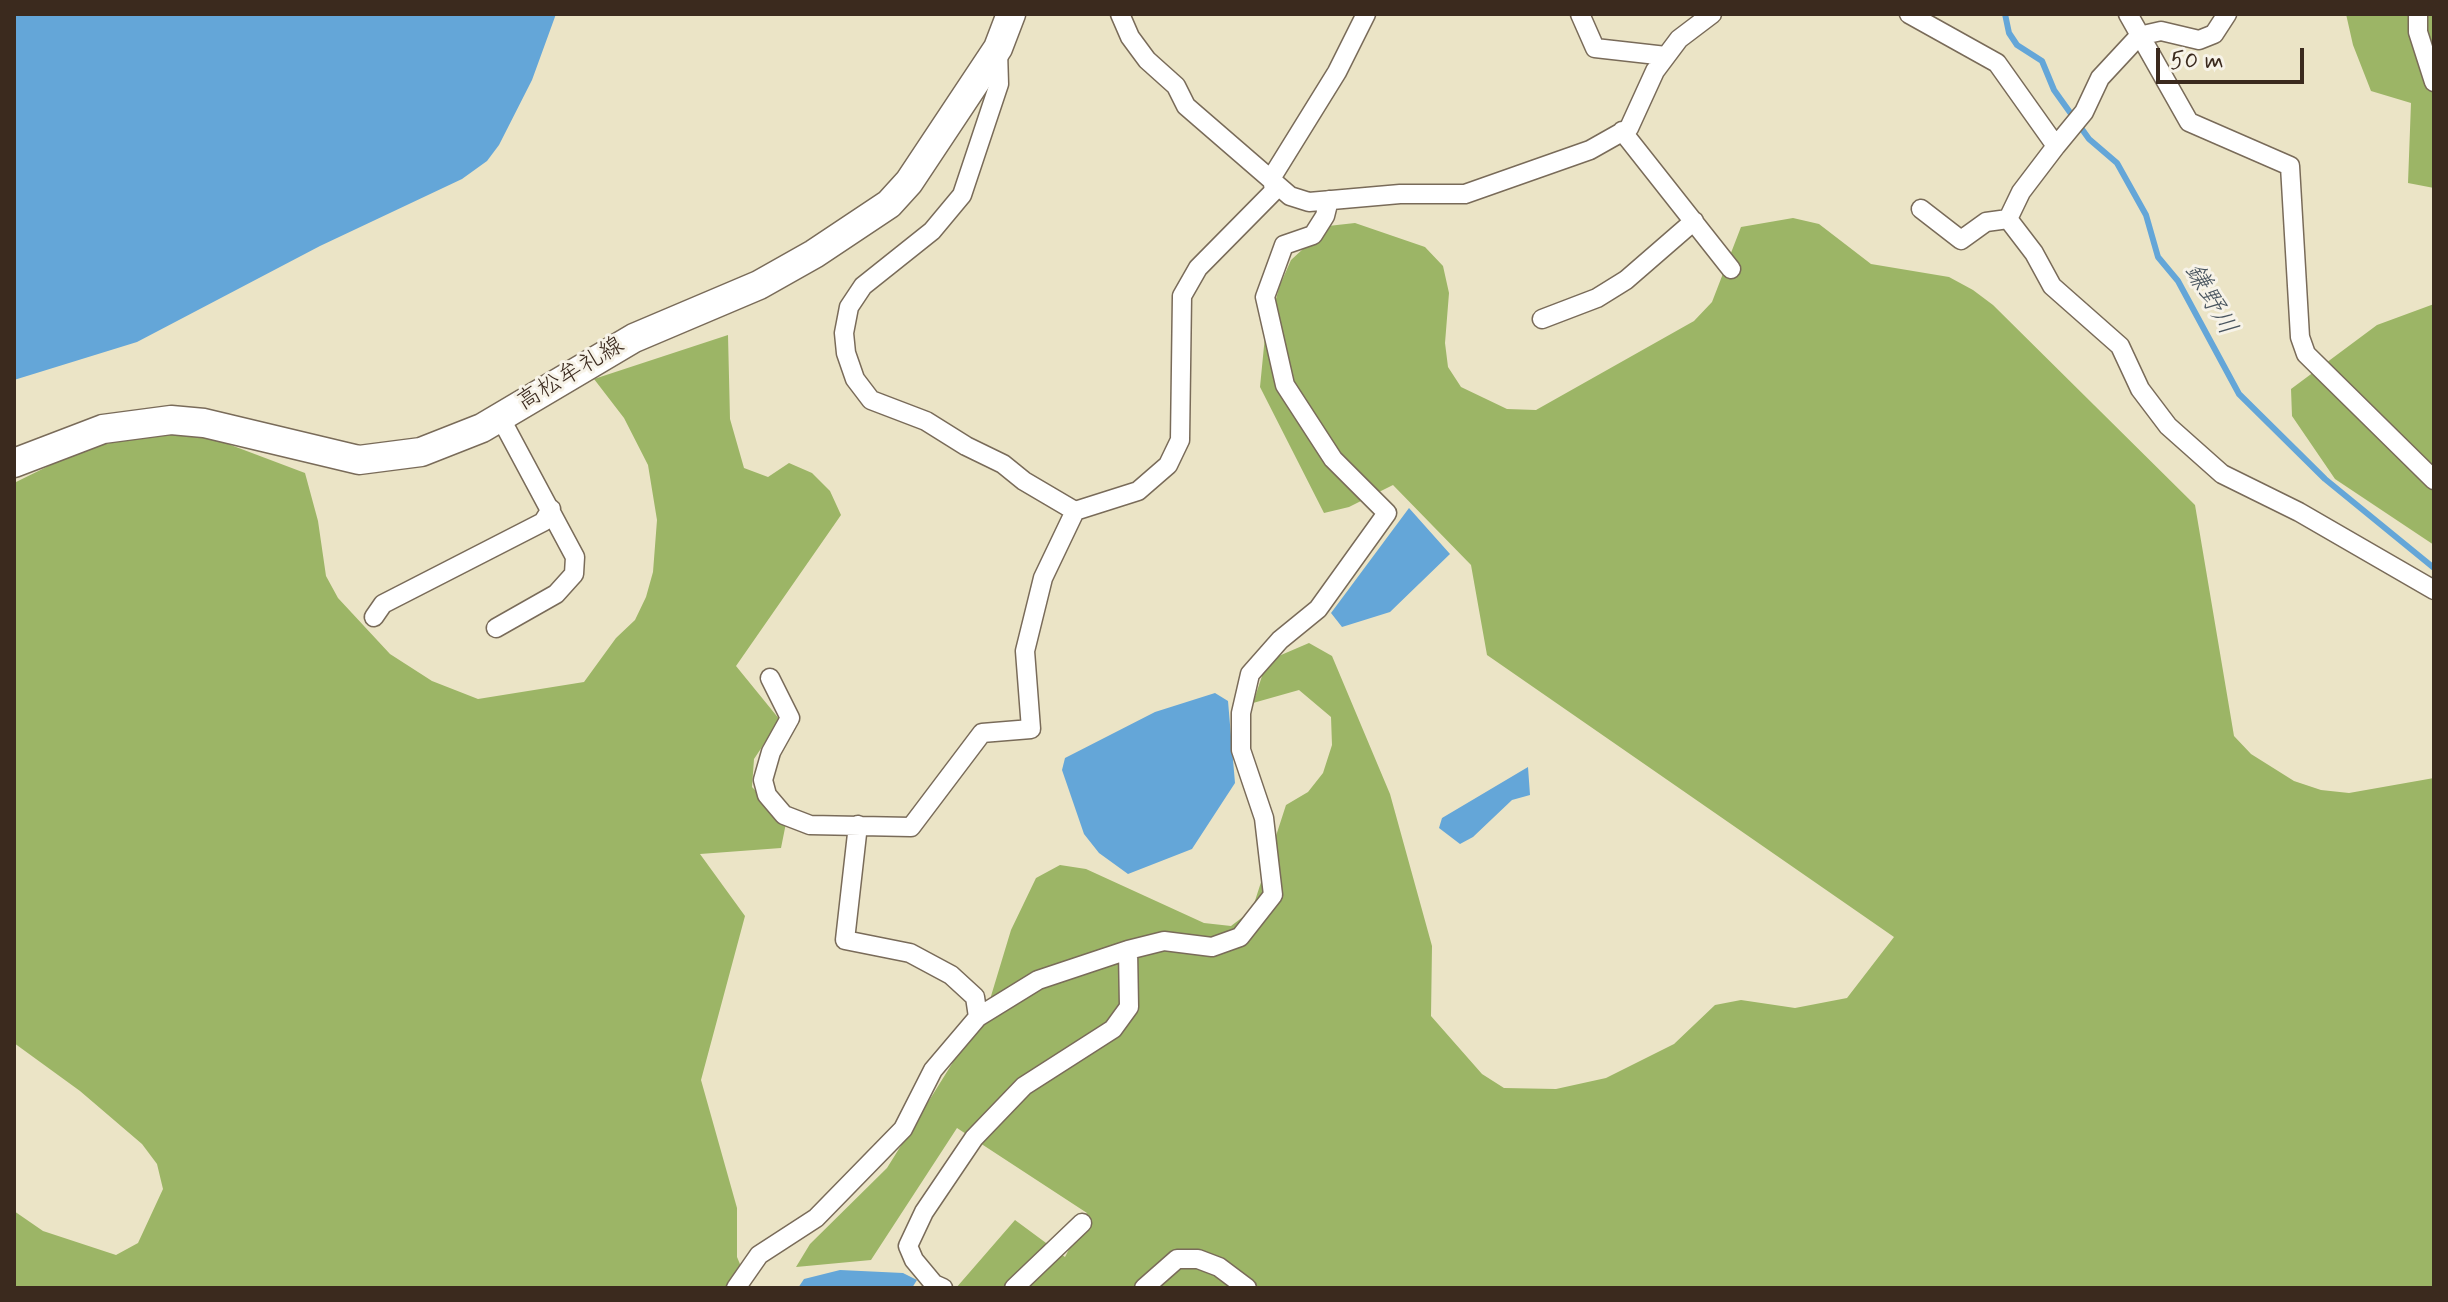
<!DOCTYPE html>
<meta charset="utf-8">
<style>
body{margin:0}
#map{position:relative;width:2448px;height:1302px;overflow:hidden;background:#ebe4c6;font-family:Mynerve,sans-serif}
canvas{display:block}
.frame{position:absolute;inset:0;border:16px solid #3b2a1e;pointer-events:none}
.scale{position:absolute;left:2156px;top:48px;width:148px;height:36px;box-sizing:border-box;border:4px solid #3b2a1e;border-top:0;padding-left:10px;font-size:24px;line-height:28px;white-space:nowrap;color:#3b2a1e;-webkit-text-stroke:6px #f7f3e8;paint-order:stroke}
</style>
<div id="map">
<canvas width="2448" height="1302"></canvas>
<div class="frame"></div>
<div class="scale">50 m</div>
</div>
<script>
const c = document.querySelector('canvas').getContext('2d');
c.lineJoin = 'round';
function paint(path, color) { c.fillStyle = color; c.fill(path, 'evenodd'); }
const toPath = rows => new Path2D(rows.map(r => 'M' + r).join(''));
function trace(path, color, width, dash) { c.strokeStyle = color; c.lineWidth = width; c.lineCap = dash ? 'butt' : 'round'; c.setLineDash(dash || []); c.stroke(path); }
function write(font, color, halo, rows, align = 'center') {
  c.font = font + ' Mynerve,"Klee One",sans-serif'; c.lineWidth = 6; c.setLineDash([]); c.textBaseline = 'middle'; c.strokeStyle = halo; c.fillStyle = color; for (const [text, x, y, turn = 0] of rows) {
    c.save(); c.translate(x, y); c.rotate((+turn || 0) * Math.PI / 180); c.textAlign = isNaN(turn) ? turn : align; if (halo) c.strokeText(text, 0, 0); c.fillText(text, 0, 0); c.restore();
  }
}
paint(toPath([
 [2346,14,2434,14,2434,188,2408,183,2411,103,2371,91,2353,45],
 [1793,218,1819,224,1871,264,1949,277,1973,290,1993,305,2195,505,2234,736,2251,754,2294,781,2321,790,2349,793,2434,778,2434,1288,956,1288,1015,1220,1065,1257,1087,1213,957,1128,871,1260,796,1267,810,1244,887,1168,988,1006,1011,930,1036,878,1060,865,1086,869,1204,923,1231,926,1252,910,1286,805,1308,792,1323,773,1332,745,1331,717,1299,690,1253,703,1267,661,1309,643,1332,656,1390,794,1432,946,1431,1016,1482,1074,1504,1088,1556,1089,1606,1078,1674,1044,1715,1005,1741,1000,1795,1008,1847,998,1894,937,1487,655,1471,565,1393,485,1349,507,1324,513,1260,387,1265,336,1280,285,1291,260,1328,226,1355,223,1425,247,1443,266,1449,293,1445,343,1448,367,1461,387,1507,409,1536,410,1694,321,1712,302,1741,227],
 [2434,304,2434,545,2335,479,2292,416,2291,389,2377,325],
 [728,335,730,419,744,468,768,477,789,463,812,473,830,491,841,515,736,666,780,720,754,759,752,787,786,823,781,848,700,854,745,916,701,1080,737,1208,737,1257,750,1288,14,1288,14,1211,43,1231,116,1255,138,1243,163,1189,157,1164,142,1144,80,1091,14,1043,14,483,83,449,183,427,305,473,318,521,326,576,338,598,390,654,432,681,478,699,584,682,616,638,635,620,646,597,653,572,657,520,648,465,624,418,594,379]
]), '#9cb566');
paint(toPath([
 [14,14,556,14,532,80,499,145,487,161,462,179,320,246,137,342,14,380],
 [1409,508,1450,554,1390,612,1342,627,1331,613],
 [1215,693,1228,701,1235,783,1192,849,1128,874,1099,853,1084,834,1062,770,1065,758,1155,712],
 [1528,767,1530,795,1512,800,1473,837,1460,844,1439,828,1442,818],
 [840,1270,903,1273,917,1280,912,1288,798,1288,804,1279]
]), '#64a6d8');
trace(toPath([
 [2005,14,2009,33,2017,45,2042,61,2054,90,2089,139,2117,163,2146,215,2158,257,2178,281,2239,394,2325,479,2434,568]
]), '#64a6d8', 6);
const street = toPath([
 [1120,14,1130,37,1147,60,1176,86,1186,106,1290,196,1309,202,1400,194,1465,194,1590,150,1629,128,1655,71,1679,39,1712,14],
 [1580,14,1595,48,1666,56],
 [1909,14,1997,63,2056,146,2021,192,2008,219,2034,253,2052,286,2120,346,2140,389,2168,426,2222,474,2299,512,2434,590],
 [2128,14,2189,122,2290,166,2300,337,2306,354,2434,480],
 [2418,14,2418,32,2434,82],
 [998,51,999,84,962,195,932,231,863,286,849,307,844,333,846,353,855,379,871,400,926,421,966,446,1003,464,1024,481,1075,511,1138,491,1168,465,1180,440,1182,296,1198,268,1274,191,1272,177,1337,72,1366,14],
 [1622,131,1731,269],
 [2056,146,2084,112,2100,78,2139,36,2161,31,2199,40,2214,34,2227,14],
 [1921,209,1961,240,1986,222,2008,219],
 [1542,319,1597,298,1626,280,1694,221],
 [374,617,383,604,543,522,551,509],
 [496,628,556,594,574,574,575,557,500,417],
 [770,678,790,718,771,752,763,780,767,795,784,815,810,825,911,827,982,733,1031,729,1025,651,1043,578,1075,511],
 [978,1017,1038,980,1128,950,1164,941,1212,947,1240,937,1273,895,1264,818,1241,750,1241,713,1250,674,1280,640,1318,609,1387,513,1333,459,1285,385,1265,297,1284,245,1313,235,1325,216,1329,200],
 [736,1288,759,1255,816,1218,903,1129,933,1070,978,1017,975,997,951,975,910,953,845,940,858,825],
 [943,1288,934,1284,914,1260,908,1246,924,1212,974,1138,1024,1086,1113,1029,1129,1007,1128,950],
 [1014,1288,1082,1223],
 [1144,1288,1177,1259,1198,1259,1219,1267,1247,1288]
]);
const primary = toPath([
 [14,463,103,429,171,420,204,423,359,460,421,452,482,428,634,338,759,285,814,254,889,204,909,182,998,48,1011,14]
]);
trace(street, '#796b59', 21);
trace(primary, '#796b59', 31);
trace(street, '#fff', 18);
trace(primary, '#fff', 28);
write('24px', '#3b2a1e', '#f7f3e8', [
 ["高松牟礼線",571,375,-31]
]);
write('italic 26px', '#49555f', '#f7f3e8', [
 ["鎌野川",2209,300,60]
]);
</script>
